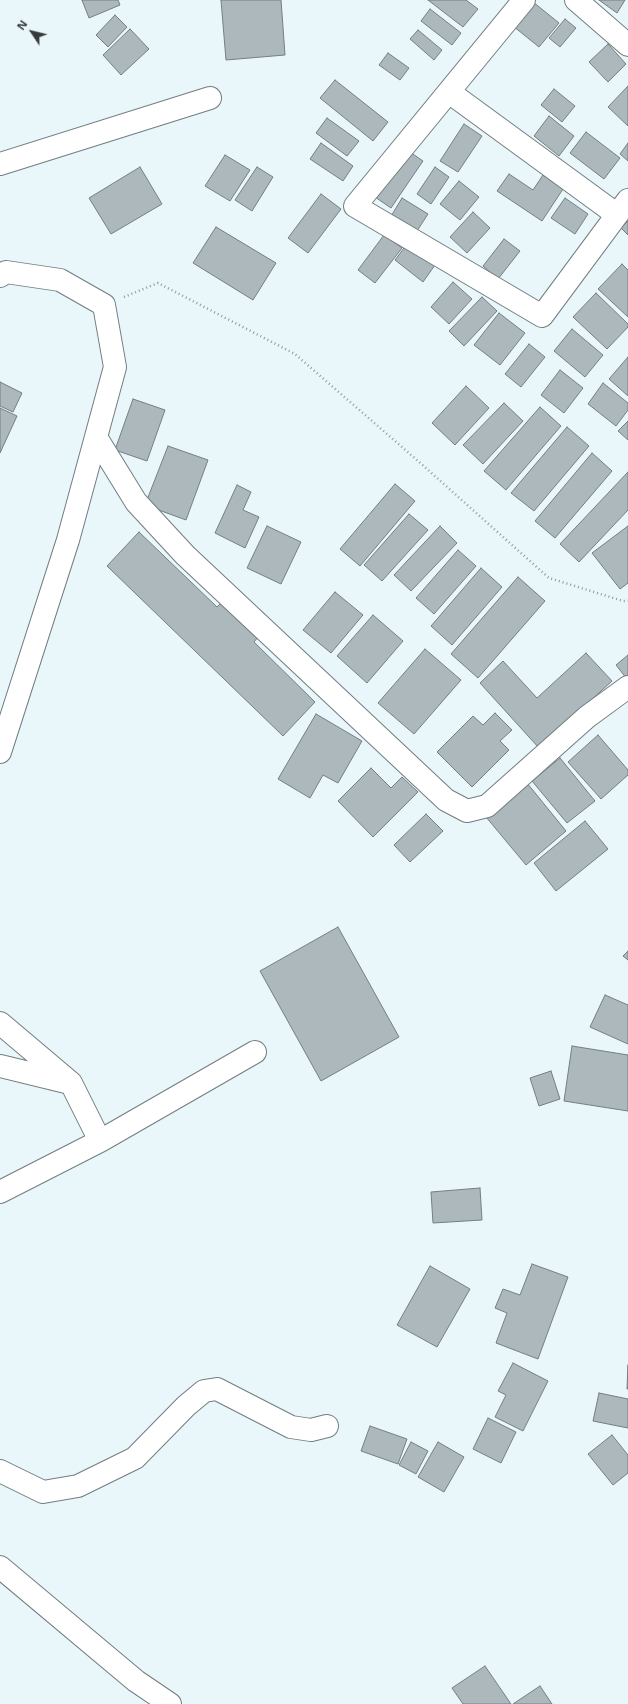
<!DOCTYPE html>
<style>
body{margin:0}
#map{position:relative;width:628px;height:1704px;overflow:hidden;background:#e9f6fa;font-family:"Open Sans",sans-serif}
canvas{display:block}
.north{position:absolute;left:12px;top:12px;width:40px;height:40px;-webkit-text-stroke:3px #e9f6fa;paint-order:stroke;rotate:305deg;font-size:11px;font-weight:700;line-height:16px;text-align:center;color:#363a3c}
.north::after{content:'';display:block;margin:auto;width:14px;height:18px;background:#363a3c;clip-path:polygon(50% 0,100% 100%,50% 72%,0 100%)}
</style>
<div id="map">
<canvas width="628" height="1704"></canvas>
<div class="north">N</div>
</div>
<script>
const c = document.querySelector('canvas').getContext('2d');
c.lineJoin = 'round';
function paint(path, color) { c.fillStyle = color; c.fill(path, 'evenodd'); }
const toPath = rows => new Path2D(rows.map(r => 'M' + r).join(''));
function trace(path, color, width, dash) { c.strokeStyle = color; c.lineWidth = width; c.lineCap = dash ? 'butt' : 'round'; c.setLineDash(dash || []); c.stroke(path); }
const building = toPath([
 [82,0,118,0,120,5,89,18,82,0],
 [221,0,281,0,285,55,226,60,221,0],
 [428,0,466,0,478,9,463,27,428,0],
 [599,0,625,0,617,13,599,0],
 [533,2,559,23,539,47,513,26,533,2],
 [430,9,461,33,452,45,421,21,430,9],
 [115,15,127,27,108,47,96,35,115,15],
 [565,19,576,28,560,47,549,38,565,19],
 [130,29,149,49,121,75,103,55,130,29],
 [418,30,442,50,434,60,410,39,418,30],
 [608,44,626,64,608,82,589,62,608,44],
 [388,53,409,68,400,80,379,65,388,53],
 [335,80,388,122,373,141,320,98,335,80],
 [628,86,628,126,608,107,628,86],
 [554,89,575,106,562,122,541,105,554,89],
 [549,116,574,136,559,156,534,136,549,116],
 [327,118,359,141,347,156,316,133,327,118],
 [464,124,482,136,458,172,440,161,464,124],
 [586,132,620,158,604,179,570,153,586,132],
 [321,143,353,166,343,181,310,159,321,143],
 [628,143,628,161,620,154,628,143],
 [407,150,423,161,391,208,375,197,407,150],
 [225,155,250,170,230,201,205,186,225,155],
 [140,167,162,204,111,234,89,198,140,167],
 [257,167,273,177,252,211,235,200,257,167],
 [435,167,449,177,431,204,417,194,435,167],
 [509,174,533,190,543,175,563,189,542,221,497,191,509,174],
 [459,181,479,197,460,220,440,204,459,181],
 [321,194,341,209,308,253,288,238,321,194],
 [402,198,428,214,415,234,390,218,402,198],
 [565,198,588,214,575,234,551,218,565,198],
 [473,212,490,228,467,253,450,237,473,212],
 [628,221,628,235,621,228,628,221],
 [216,227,276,263,253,300,193,263,216,227],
 [384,235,402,248,375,283,358,270,384,235],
 [504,239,520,251,498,279,483,266,504,239],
 [407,244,435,265,423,282,395,260,407,244],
 [622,264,628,270,628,317,598,289,622,264],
 [453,282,472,299,449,324,431,307,453,282],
 [596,293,628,324,628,327,607,349,573,317,596,293],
 [482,297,497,311,464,346,449,331,482,297],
 [499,313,525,333,500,365,474,345,499,313],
 [572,329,603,355,585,377,554,351,572,329],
 [529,344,545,357,521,387,505,374,529,344],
 [628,357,628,396,609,379,628,357],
 [560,370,583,388,564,413,541,395,560,370],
 [0,382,22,393,13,412,0,406,0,382],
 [603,383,628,403,628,410,616,426,588,404,603,383],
 [466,386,489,408,455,445,432,423,466,386],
 [133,399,165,410,147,461,115,450,133,399],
 [504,403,523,421,483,464,463,445,504,403],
 [540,407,561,426,506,490,484,471,540,407],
 [0,408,17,416,0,453,0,408],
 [628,421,628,440,618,431,628,421],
 [567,427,589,446,534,511,511,493,567,427],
 [168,446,208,460,186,520,145,505,168,446],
 [592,453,612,471,555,538,535,521,592,453],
 [628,472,628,510,579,562,560,544,628,472],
 [395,484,415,501,360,566,340,549,395,484],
 [237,485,251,492,243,510,259,517,245,548,215,533,237,485],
 [409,514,428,530,382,581,364,565,409,514],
 [267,526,301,542,281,584,247,568,267,526],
 [440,526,457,543,411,591,394,575,440,526],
 [628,526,628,583,620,589,592,553,628,526],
 [139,532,217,607,223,601,259,636,254,642,315,702,283,736,107,566,139,532],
 [458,550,476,566,434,614,416,598,458,550],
 [481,568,502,587,452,645,431,626,481,568],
 [518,577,545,601,478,678,451,654,518,577],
 [335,592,363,615,331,653,303,630,335,592],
 [373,615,403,641,367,683,337,656,373,615],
 [425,649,461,680,414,734,378,703,425,649],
 [586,653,612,681,539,748,480,683,503,661,537,698,586,653],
 [628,655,628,678,627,679,616,665,628,655],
 [495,713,512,730,500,741,509,750,472,787,437,752,473,716,483,725,495,713],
 [316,714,362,741,338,783,323,775,310,798,278,779,316,714],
 [598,735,628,770,628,775,601,799,568,762,598,735],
 [560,758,595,801,567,823,532,781,560,758],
 [371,768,391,788,402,777,418,792,373,837,338,801,371,768],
 [527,783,566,831,526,865,486,817,527,783],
 [426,814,443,831,410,862,394,845,426,814],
 [585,821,608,849,556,891,534,863,585,821],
 [338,927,399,1037,321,1081,260,971,338,927],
 [628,951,628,960,623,956,628,951],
 [605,995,628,1005,628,1044,590,1027,605,995],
 [572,1046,628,1055,628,1111,564,1101,572,1046],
 [551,1071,560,1099,539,1106,530,1078,551,1071],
 [480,1188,482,1220,433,1223,431,1192,480,1188],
 [532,1264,568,1277,538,1359,496,1343,507,1313,495,1308,503,1289,520,1295,532,1264],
 [430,1266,470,1289,437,1347,397,1325,430,1266],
 [513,1363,548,1381,523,1431,495,1417,506,1395,498,1391,513,1363],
 [628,1365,628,1389,627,1389,628,1365],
 [599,1393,628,1399,628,1428,593,1421,599,1393],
 [488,1418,516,1432,501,1463,473,1449,488,1418],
 [370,1426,407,1439,398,1464,361,1451,370,1426],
 [612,1435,628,1455,628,1473,613,1485,588,1454,612,1435],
 [411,1442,428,1451,416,1474,399,1465,411,1442],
 [438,1442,464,1457,444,1492,418,1477,438,1442],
 [485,1666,511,1704,463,1704,452,1688,485,1666],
 [540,1686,552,1704,513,1704,540,1686]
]);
paint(building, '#adb8bd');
trace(building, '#747f83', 1);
const minor = toPath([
 [524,0,355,206,542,316,628,200],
 [576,0,628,45],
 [449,92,616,214],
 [0,164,210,98],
 [0,276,6,272,60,280,104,305,115,367,68,540,0,752],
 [96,437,136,502,185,555,446,800,467,811,487,806,587,717,628,687],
 [0,1023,71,1083,100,1141],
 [0,1066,66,1082],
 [0,1192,100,1141,255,1052],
 [0,1471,43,1492,78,1486,135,1458,186,1406,204,1391,217,1389,291,1427,311,1430,327,1426],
 [0,1567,136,1681,170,1704]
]);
trace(minor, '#727d81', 24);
trace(toPath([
 [124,297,158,283,295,354,418,461,549,578,623,601,628,601]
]), '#90999c', 2.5, [1, 3]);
trace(minor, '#fff', 22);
</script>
